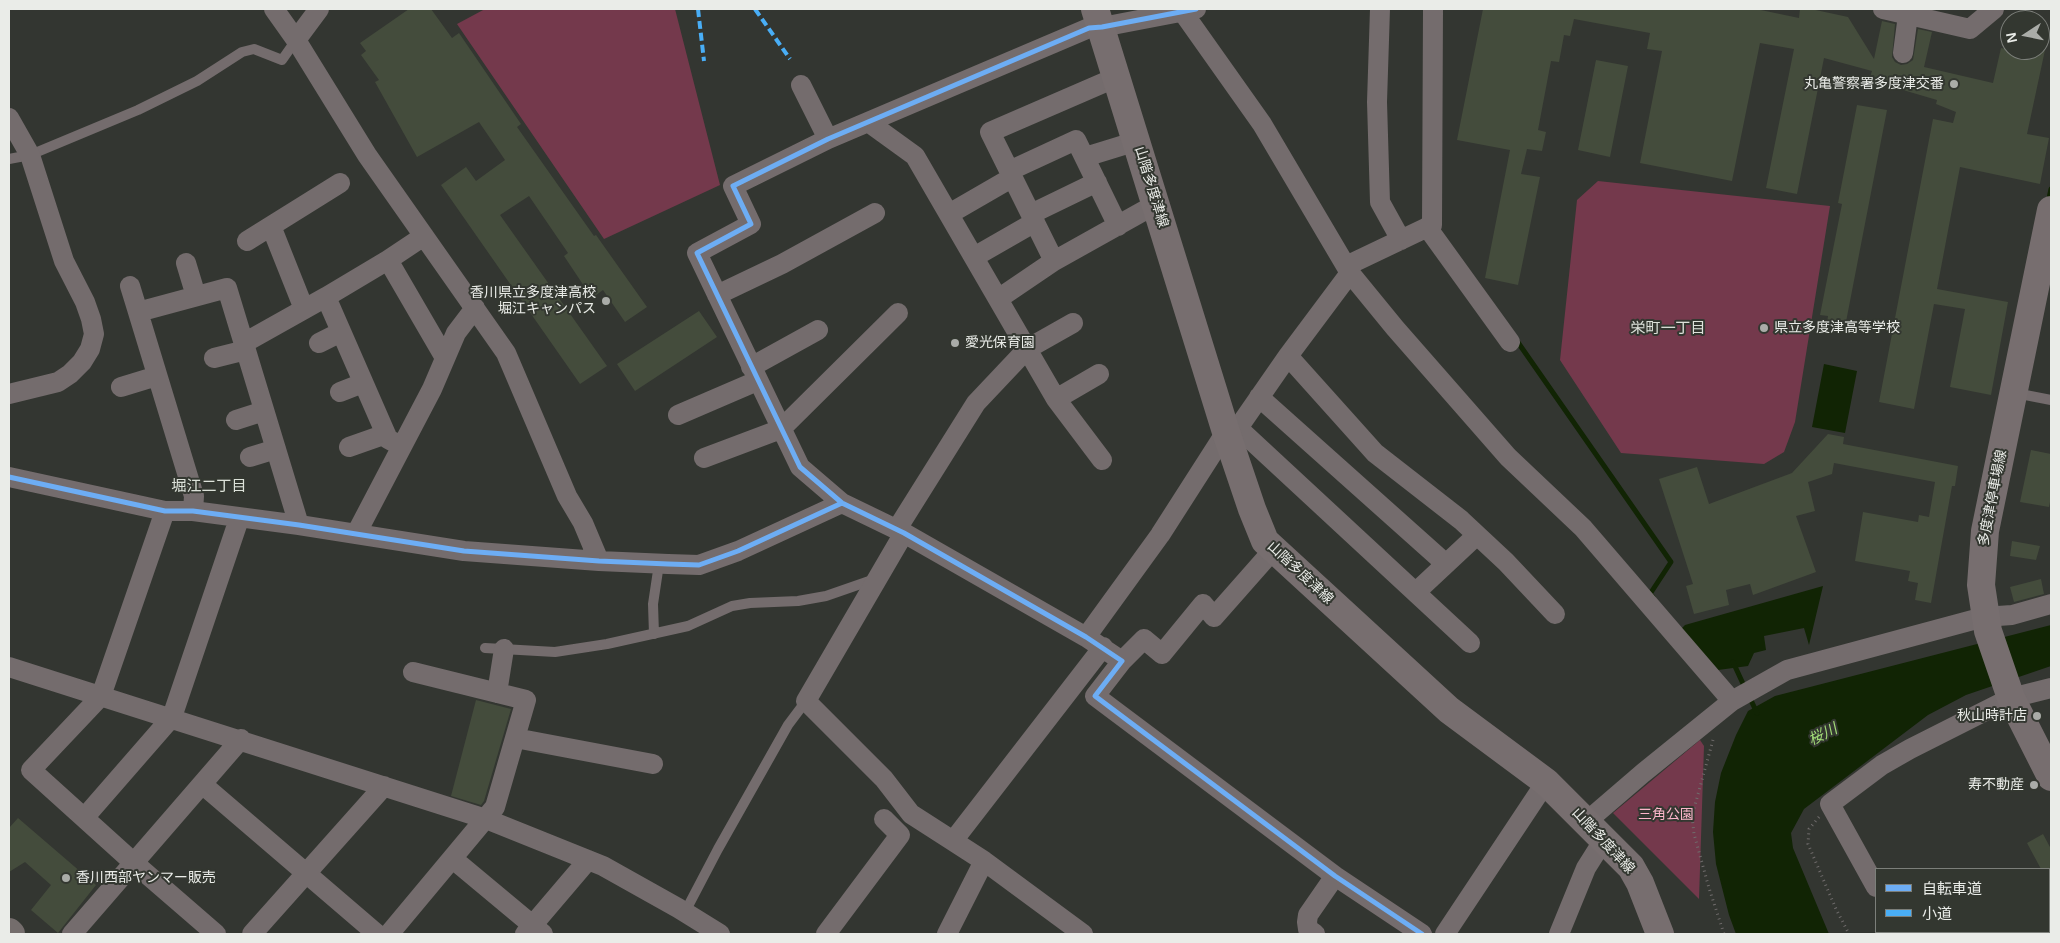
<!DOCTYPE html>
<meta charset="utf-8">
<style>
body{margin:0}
#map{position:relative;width:2060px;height:943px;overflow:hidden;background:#333631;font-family:Helvetica,"Noto Sans JP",sans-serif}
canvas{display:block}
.frame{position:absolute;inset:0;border:10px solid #eaece8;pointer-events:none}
.legend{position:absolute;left:1875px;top:868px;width:175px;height:65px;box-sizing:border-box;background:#333730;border:1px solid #7c7f7a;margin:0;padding:6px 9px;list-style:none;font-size:15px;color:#eaece8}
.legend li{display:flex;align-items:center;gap:10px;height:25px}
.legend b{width:25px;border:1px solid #7c7f7a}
.north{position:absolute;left:2000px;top:10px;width:50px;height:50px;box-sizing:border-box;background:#333730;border:1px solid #7c7f7a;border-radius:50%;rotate:259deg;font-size:14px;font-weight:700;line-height:20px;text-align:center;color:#eaece8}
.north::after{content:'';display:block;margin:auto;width:18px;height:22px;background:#aaaca8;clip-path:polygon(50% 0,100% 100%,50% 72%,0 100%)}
</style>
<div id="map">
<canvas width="2060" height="943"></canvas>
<div class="frame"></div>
<ul class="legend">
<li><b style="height:6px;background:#6dadf4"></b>自転車道</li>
<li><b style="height:6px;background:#49aef6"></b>小道</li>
</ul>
<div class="north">N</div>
</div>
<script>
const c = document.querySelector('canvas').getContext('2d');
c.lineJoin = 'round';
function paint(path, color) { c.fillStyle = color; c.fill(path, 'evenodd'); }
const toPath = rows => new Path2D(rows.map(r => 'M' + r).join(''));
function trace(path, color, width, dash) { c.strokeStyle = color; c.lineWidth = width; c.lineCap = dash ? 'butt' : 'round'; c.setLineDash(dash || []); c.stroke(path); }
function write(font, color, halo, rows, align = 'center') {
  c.font = font + ' Helvetica,"Noto Sans JP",sans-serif'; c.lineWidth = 4; c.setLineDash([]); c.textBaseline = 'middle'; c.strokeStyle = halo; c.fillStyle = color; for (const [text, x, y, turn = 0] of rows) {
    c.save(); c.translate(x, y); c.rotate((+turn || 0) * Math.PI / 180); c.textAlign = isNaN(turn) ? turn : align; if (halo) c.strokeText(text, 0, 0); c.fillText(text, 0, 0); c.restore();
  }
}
paint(toPath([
 [485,9,675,9,720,185,604,239,457,24],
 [1598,181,1830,206,1795,422,1784,452,1764,464,1621,453,1560,360,1577,200],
 [1700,740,1704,746,1699,899,1613,813]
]), '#74394c');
paint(toPath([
 [1824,364,1857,371,1845,433,1812,427],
 [1823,586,1809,645,1804,628,1764,636,1766,650,1754,653,1748,666,1718,670,1678,632,1685,625],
 [2051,625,2051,666,1966,695,1928,715,1804,809,1791,833,1793,848,1829,934,1736,934,1729,915,1716,864,1713,832,1715,802,1721,773,1736,735,1748,711,1775,696]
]), '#112404');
trace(toPath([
 [2048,203,2051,189],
 [1517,341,1671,562,1650,594,1653,597],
 [1733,662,1745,688],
 [1749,696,1757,713]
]), '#112404', 5);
paint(toPath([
 [409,9,431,9,452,38,459,33,521,124,517,127,594,236,596,235,647,307,625,322,603,290,592,298,564,256,568,253,529,196,500,215,607,366,580,384,441,185,466,167,476,181,505,160,479,122,417,157,375,82,379,80,361,55,366,51,360,43],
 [1483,9,1756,9,1799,18,1800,9,1811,9,1848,17,1874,59,1882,21,1895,24,1892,57,1895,62,1901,65,1907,64,1913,60,1918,29,1932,32,1924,67,1993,83,2001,48,2010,50,2045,50,2027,134,2049,138,2040,184,1960,167,1937,289,2008,302,1991,395,1950,387,1965,309,1934,304,1914,409,1879,402,1933,119,1953,123,1956,112,1936,104,1937,100,1869,80,1872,71,1824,58,1797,194,1766,188,1794,49,1760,43,1732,181,1640,163,1662,51,1647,49,1650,33,1574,19,1570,36,1564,35,1559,62,1551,61,1538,130,1546,132,1542,151,1527,149,1521,174,1540,177,1518,285,1485,278,1510,150,1457,140],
 [1596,60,1628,66,1610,157,1578,150],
 [1857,105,1887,110,1845,327,1827,324,1828,316,1820,315,1842,204,1838,203],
 [699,311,717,337,635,391,617,364],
 [1828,434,1844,437,1843,444,1958,466,1955,486,1952,486,1931,603,1915,600,1918,583,1908,581,1910,571,1855,561,1863,512,1918,522,1919,515,1929,517,1935,482,1834,463,1832,474,1808,482,1815,511,1796,516,1816,572,1753,595,1750,584,1726,590,1729,605,1694,614,1686,586,1693,584,1659,479,1697,467,1709,504,1792,473],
 [2031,450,2051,454,2051,497,2049,507,2020,502],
 [2012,541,2040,546,2036,560,2010,556],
 [2041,579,2044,594,2014,602,2010,587],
 [476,700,511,709,484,801,481,805,451,796],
 [18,818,96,885,58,933,31,910,51,885,25,862,9,872,9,828],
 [2043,834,2051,849,2051,888,2049,883,2049,869,2041,869,2027,843]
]), '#444c3c');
trace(toPath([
 [1713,740,1692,816,1694,834,1709,888,1724,934],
 [1819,817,1809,829,1808,844,1836,909,1849,934]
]), '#706c6c', 3, [1, 4]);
trace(toPath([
 [9,159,30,155,138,110,197,81,242,52,254,49,282,60,296,40],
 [2015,393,2051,400],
 [654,634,653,604,659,564],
 [485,648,555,652,607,644,688,626,732,606,750,603,798,601,826,596,875,579],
 [685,912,718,849,788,725,806,701]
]), '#746c6d', 10);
trace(toPath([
 [274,9,296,40,367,155,506,353,567,496,583,523,599,561],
 [1196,9,1102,27,1089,28,828,139,733,186,751,224,697,253,800,467,842,503,904,533,1086,637,1122,661,1095,696,1335,876,1422,934],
 [1380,9,1377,102,1380,202,1401,240],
 [1883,9,1970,29,1994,9],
 [296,40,319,9],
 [1903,53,1908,15],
 [801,85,828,139],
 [9,118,30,155,64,261,85,302,91,319,94,334,90,349,82,362,70,374,58,382,9,394],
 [868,122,915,156,1056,399,1102,460],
 [1085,157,1137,141],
 [1009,171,1076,140,1118,226],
 [949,214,1013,177],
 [1031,214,1097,182],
 [271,226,304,309],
 [1427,227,1510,342],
 [247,241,340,183],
 [974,257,1035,222],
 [388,260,424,236],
 [1054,261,990,132,1117,77],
 [186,263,196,296],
 [1346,266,1432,225,1433,9],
 [1350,273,1395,328,1508,457,1583,528,1732,701],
 [130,286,138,312],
 [717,295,782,264,875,213],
 [326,297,388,439,401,446],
 [998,299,1054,261,1156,204],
 [244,343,326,297,388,260,445,358],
 [319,343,341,332],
 [1288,356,1375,453,1461,520,1506,562,1555,614],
 [214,358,246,350],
 [751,367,818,330],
 [121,387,157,376],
 [340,392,363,383],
 [1259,397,1446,564],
 [1056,399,1099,374],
 [678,415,757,381],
 [236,420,264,411],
 [1238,428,1470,643],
 [349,447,386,434],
 [250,457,276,449],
 [704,458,781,429,898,313],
 [9,477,165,511,193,511,299,525,464,551,599,561,668,564,699,565,738,551,842,503],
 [165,511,101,696,31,770,134,863,216,934],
 [193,511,194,496,138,312,227,288,299,525],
 [897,529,976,403,1027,349,1073,323],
 [904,533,806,701,884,779,911,814,953,841],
 [356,534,432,389,456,333,475,308],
 [1416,592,1477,535],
 [1086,637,1160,535,1226,432,1238,428,1288,356,1350,273,1262,124,1182,11],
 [1122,661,1144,639,1162,654,1203,604,1214,617,1274,549],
 [9,667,486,819,603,866,678,908,720,934],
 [497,693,504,649],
 [515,738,653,764],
 [202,784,377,934],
 [84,818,172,717,239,519],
 [1586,822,1643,773,1732,701,1787,670,1984,617,2012,615,2051,604],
 [453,859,543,934],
 [984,861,1083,934],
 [1876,887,1830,804,1882,765,1910,749,2011,698,2051,688],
 [1902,932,1903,934],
 [72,934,241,739],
 [252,934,384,786],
 [389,934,495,807,526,700,413,672],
 [525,934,588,860],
 [826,934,900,835,884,819],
 [947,934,984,861,953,841,1103,647],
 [1315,934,1308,929,1307,922,1308,915,1335,876],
 [1445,934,1546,782],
 [1559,934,1586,868,1603,841]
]), '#746c6d', 20);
trace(toPath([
 [1095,9,1226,432,1252,509,1265,541,1449,710,1546,782,1631,867,1640,883,1660,934],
 [2051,210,1985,531,1981,585,1988,631,2011,698,2051,777]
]), '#776e6f', 28);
trace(toPath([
 [9,932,11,934]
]), '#746d6c', 28);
trace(toPath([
 [698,9,704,61],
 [755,9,790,59]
]), '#49aef6', 4, [8, 4]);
trace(toPath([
 [1196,9,1102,27,1089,28,828,139,733,186,751,224,697,253,800,467,842,503,904,533,1086,637,1122,661,1095,696,1335,876,1422,934],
 [9,477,165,511,193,511,299,525,464,551,599,561,668,564,699,565,738,551,842,503]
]), '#6dadf4', 5);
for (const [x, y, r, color] of [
 [1954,84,5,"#aaaca8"],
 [606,301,5,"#aaaca8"],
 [1764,328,5,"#aaaca8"],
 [955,343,5,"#aaaca8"],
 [2037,716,5,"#aaaca8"],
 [2034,785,5,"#aaaca8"],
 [66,878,5,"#aaaca8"]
]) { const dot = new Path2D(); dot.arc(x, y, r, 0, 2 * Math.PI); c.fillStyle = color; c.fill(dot); trace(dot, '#333730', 2); }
write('14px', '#eaece8', '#333730', [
 ["丸亀警察署多度津交番",1944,84],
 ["香川県立多度津高校",596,293],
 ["堀江キャンパス",596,309],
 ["県立多度津高等学校",1774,328,"left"],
 ["愛光保育園",965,343,"left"],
 ["秋山時計店",2027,716],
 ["寿不動産",2024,785],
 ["香川西部ヤンマー販売",76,878,"left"]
], 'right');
write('14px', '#eaece8', '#333730', [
 ["山階多度津線",1151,187,73],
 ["多度津停車場線",1993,498,-79],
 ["山階多度津線",1300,573,43],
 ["山階多度津線",1603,841,47]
]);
write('14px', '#fcb6ca', '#333730', [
 ["三角公園",1666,815]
]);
write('15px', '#dde2da', '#333730', [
 ["栄町一丁目",1668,329],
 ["堀江二丁目",209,487]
]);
write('italic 15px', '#a1da77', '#333730', [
 ["桜川",1823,735,-27]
]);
</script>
